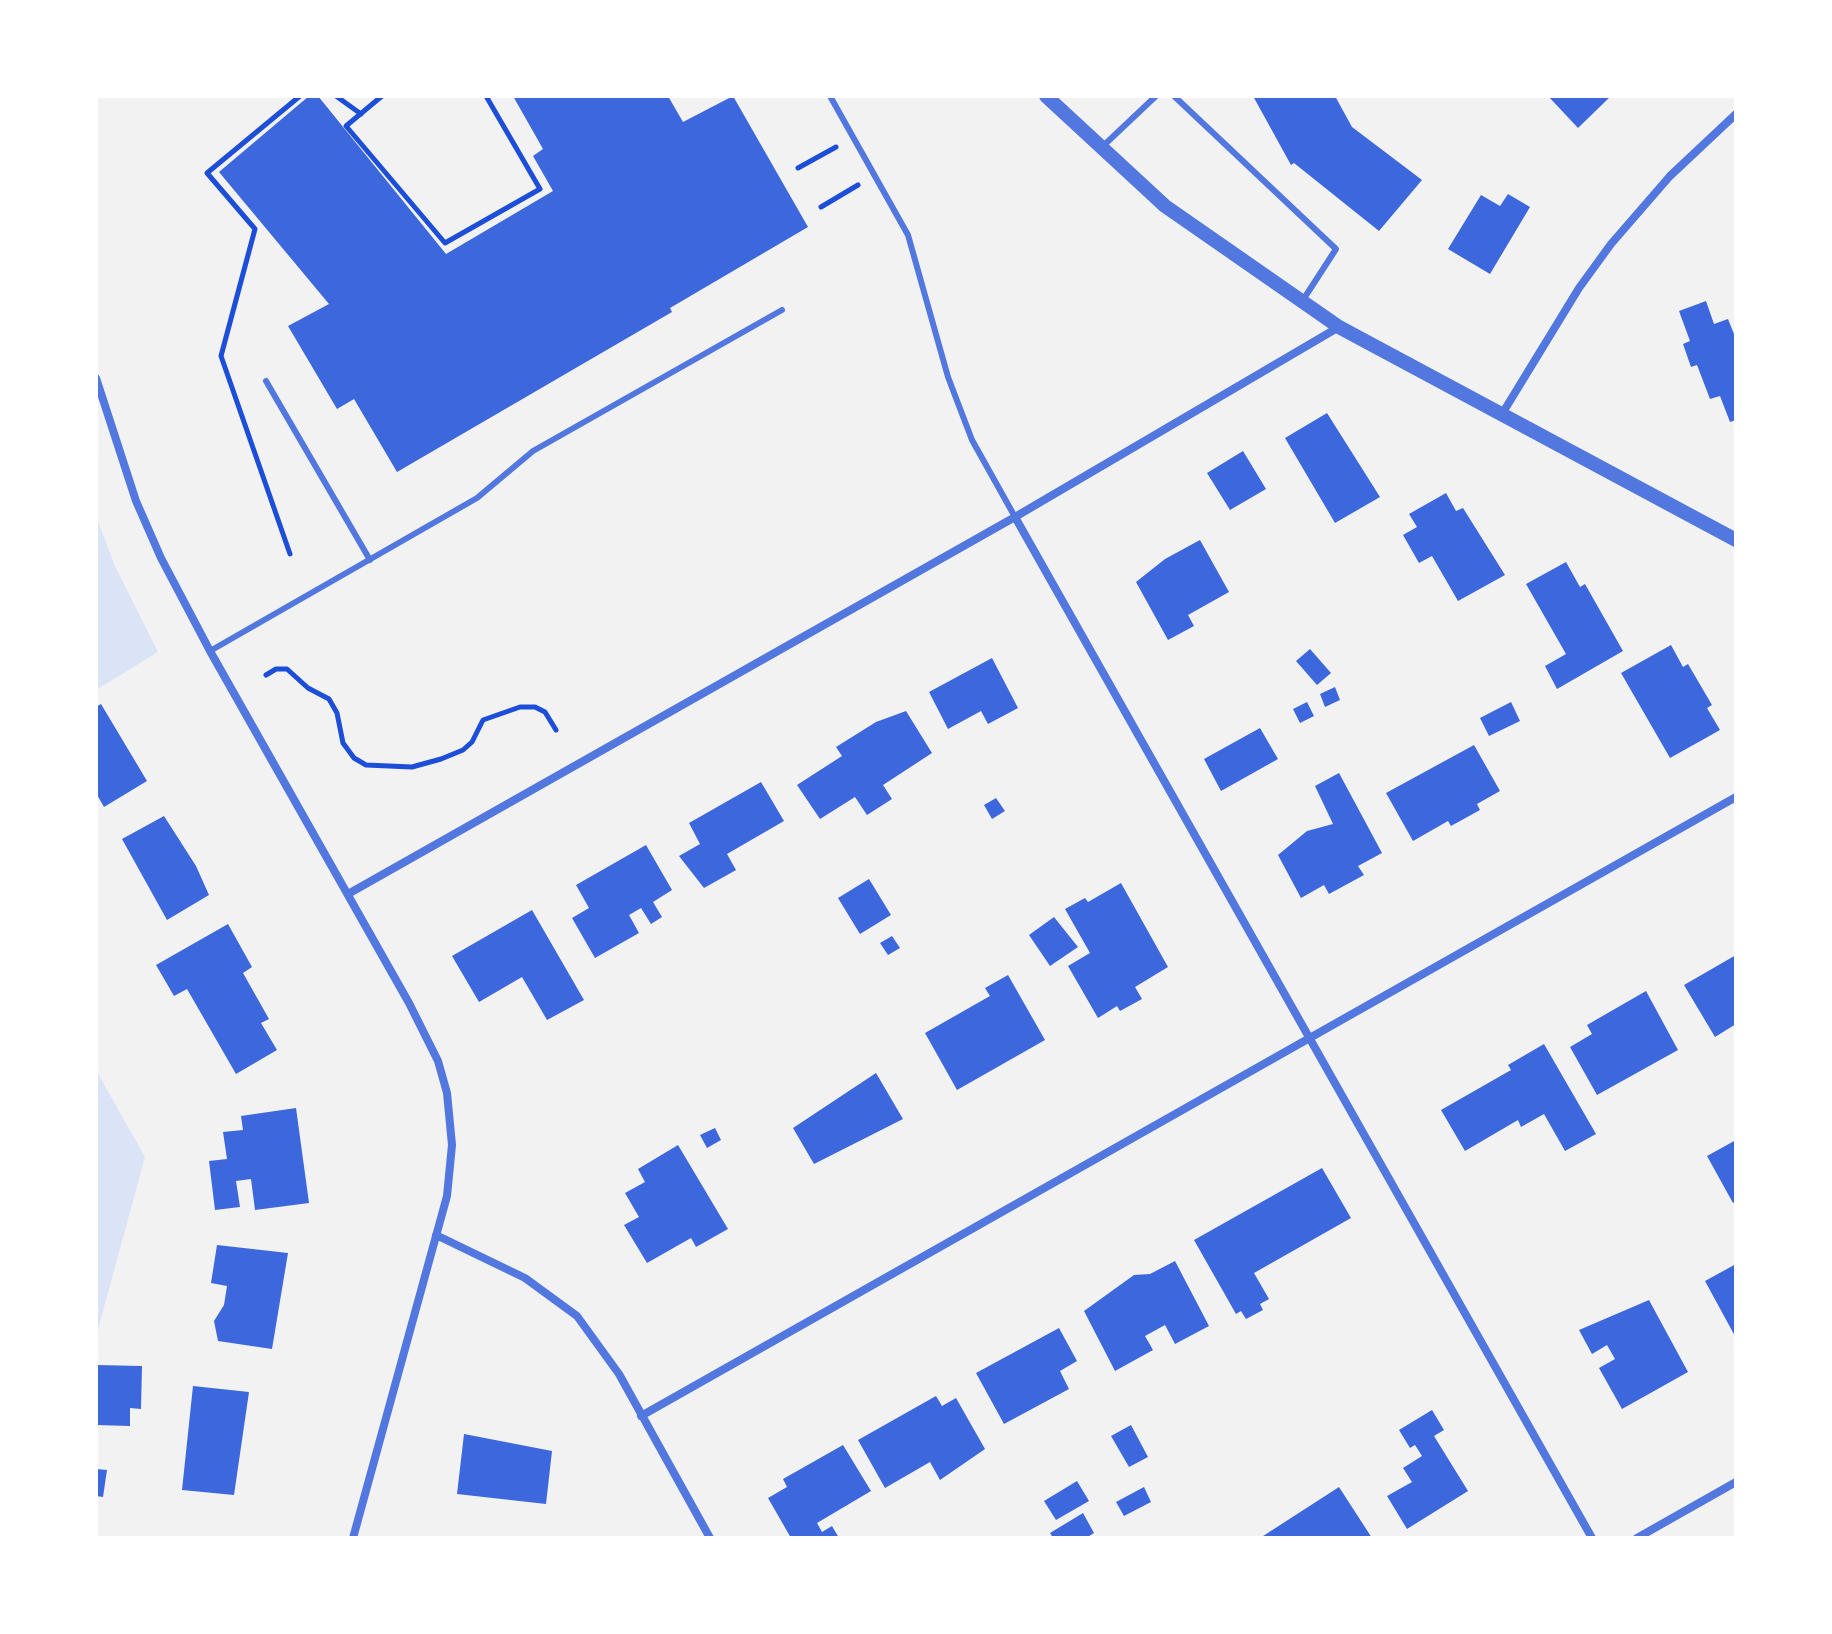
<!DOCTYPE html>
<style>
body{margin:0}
#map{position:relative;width:1832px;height:1634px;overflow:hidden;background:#f2f2f2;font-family:"Alegreya Sans",sans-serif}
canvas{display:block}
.frame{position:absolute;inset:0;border:98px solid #fff;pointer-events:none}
</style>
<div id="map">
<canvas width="1832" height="1634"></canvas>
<div class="frame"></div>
</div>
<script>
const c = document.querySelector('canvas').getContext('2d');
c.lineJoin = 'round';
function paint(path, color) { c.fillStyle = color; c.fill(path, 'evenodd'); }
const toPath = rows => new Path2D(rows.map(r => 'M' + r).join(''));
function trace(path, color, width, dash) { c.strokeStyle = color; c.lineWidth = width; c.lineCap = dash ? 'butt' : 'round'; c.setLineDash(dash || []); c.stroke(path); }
paint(toPath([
 [96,516,115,566,158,652,96,690],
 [96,1070,145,1157,96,1337]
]), '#dbe4f7');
paint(toPath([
 [309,96,318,96,446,254,553,191,533,156,543,149,513,96,668,96,683,122,733,96,808,227,670,308,672,312,397,472,354,399,337,409,288,326,329,304,219,172],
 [1253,96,1335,96,1352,127,1422,180,1379,231,1294,163,1291,165],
 [1548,96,1611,96,1578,128],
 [1508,194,1530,207,1490,274,1448,249,1481,195,1500,206],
 [1706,301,1714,324,1728,319,1736,339,1736,420,1730,422,1720,396,1710,399,1697,365,1691,367,1683,344,1690,341,1679,311],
 [1327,413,1380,497,1335,523,1285,438],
 [1243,451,1266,489,1230,510,1207,473],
 [1446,493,1456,511,1463,508,1505,575,1458,601,1432,556,1419,563,1403,535,1417,527,1409,514],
 [1200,540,1229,592,1188,615,1194,626,1168,640,1136,582,1165,559],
 [1566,562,1580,587,1585,584,1623,651,1557,689,1545,666,1566,654,1526,584],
 [1671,645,1683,667,1688,664,1712,705,1707,708,1720,730,1670,758,1621,673],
 [1310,649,1331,673,1317,685,1296,661],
 [992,658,1018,708,988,724,981,711,948,729,929,692],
 [1335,687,1340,700,1325,707,1320,694],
 [1307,702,1314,716,1300,723,1293,709],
 [1511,702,1520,721,1489,736,1480,718],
 [101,704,147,781,104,807,96,793,96,707],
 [906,711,932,753,883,785,892,799,867,815,855,797,820,819,797,785,842,756,836,747,876,722],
 [1260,728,1278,759,1221,791,1204,759],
 [1474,745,1500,791,1477,804,1480,810,1451,826,1448,821,1413,841,1386,793],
 [1339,773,1382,853,1358,866,1364,875,1329,894,1324,885,1301,898,1278,855,1307,831,1333,824,1315,786],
 [761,782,784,821,727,854,736,870,704,888,679,856,700,844,689,823],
 [996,798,1005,811,992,819,984,805],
 [164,816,196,866,209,895,167,920,122,839],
 [646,845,672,890,653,902,662,917,651,924,641,908,629,915,639,933,595,958,572,918,589,908,576,885],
 [869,879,891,915,860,934,838,898],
 [1121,883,1168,967,1135,987,1142,999,1120,1011,1117,1006,1098,1018,1068,966,1090,953,1065,909,1085,898,1088,902],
 [532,910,584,1000,547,1020,522,977,479,1002,452,956],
 [1054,917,1078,947,1050,966,1029,935],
 [228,924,252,967,243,973,269,1019,261,1023,277,1050,236,1074,187,989,174,996,156,965],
 [892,936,900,948,888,955,880,943],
 [1736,955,1736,1024,1715,1037,1684,985],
 [1008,975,1045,1040,957,1090,925,1033,990,996,985,988],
 [1646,991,1678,1050,1597,1095,1570,1047,1592,1034,1587,1025],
 [1544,1044,1596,1134,1565,1151,1544,1114,1521,1127,1518,1120,1465,1151,1441,1110,1511,1070,1508,1065],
 [876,1073,903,1119,814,1164,793,1128],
 [296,1108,309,1203,255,1210,251,1179,236,1181,240,1207,215,1210,209,1161,227,1159,223,1132,243,1130,241,1116],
 [715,1128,721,1140,707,1148,700,1135],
 [1736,1140,1736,1201,1733,1203,1707,1156],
 [678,1145,728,1229,696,1247,691,1238,647,1263,624,1225,639,1217,625,1193,645,1182,638,1169],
 [1322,1168,1351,1218,1254,1273,1269,1299,1260,1304,1263,1310,1246,1319,1241,1311,1236,1314,1194,1240],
 [217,1245,288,1253,272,1349,218,1341,214,1321,224,1305,227,1286,211,1283],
 [1175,1261,1209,1326,1175,1344,1165,1325,1145,1336,1153,1350,1115,1371,1084,1311,1134,1275,1150,1274],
 [1736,1264,1736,1338,1705,1281],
 [1649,1300,1688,1372,1622,1409,1599,1368,1615,1359,1607,1345,1592,1354,1579,1330],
 [1059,1328,1077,1361,1060,1371,1069,1389,1004,1424,976,1373],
 [96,1365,142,1366,141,1409,130,1408,130,1426,96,1425],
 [193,1386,249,1392,234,1495,182,1490],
 [936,1396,942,1406,956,1398,985,1449,940,1480,930,1462,885,1488,858,1440],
 [1432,1410,1444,1430,1434,1436,1468,1491,1407,1529,1387,1496,1412,1482,1403,1468,1422,1456,1415,1445,1410,1448,1399,1430],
 [1131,1425,1148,1457,1129,1467,1111,1436],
 [464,1434,552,1451,546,1504,457,1494],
 [843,1445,871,1491,817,1523,822,1532,832,1526,839,1538,791,1538,768,1498,787,1487,783,1479],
 [96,1469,107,1470,103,1497,96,1496],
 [1077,1481,1089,1501,1056,1520,1044,1501],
 [1144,1487,1151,1502,1124,1516,1116,1502],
 [1339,1487,1372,1538,1260,1538],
 [1083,1513,1094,1533,1086,1538,1053,1538,1050,1533]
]), '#3d67dc');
trace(toPath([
 [336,96,361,114],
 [382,96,346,126,445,243,540,189,486,96],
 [798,168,836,147],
 [821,207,858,185],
 [290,554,221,356,255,229,207,173,300,96],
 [266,675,276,669,287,669,308,688,329,699,337,713,343,743,354,758,366,765,412,767,441,759,463,750,472,742,483,720,520,707,535,707,545,712,556,730]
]), '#1d4ed8', 5);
trace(toPath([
 [830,96,908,235,948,377,972,440,1015,517],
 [1174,96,1336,249,1303,300],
 [1102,147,1156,96],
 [266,381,370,560],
 [210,651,477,498,533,451,782,310]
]), '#5277de', 6);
trace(toPath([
 [96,378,136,501,161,558,210,651,409,1003,438,1061,447,1093,452,1145,447,1196,353,1538],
 [1502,414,1579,288,1611,244,1670,176,1736,114],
 [1015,517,1592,1538],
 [348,894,1015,517,1339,327],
 [436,1235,525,1278,577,1316,619,1374,710,1538],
 [641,1416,1736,797],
 [1637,1538,1736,1482]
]), '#5277de', 8);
trace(toPath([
 [1046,96,1165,206,1339,327,1736,540]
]), '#5277de', 14);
</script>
